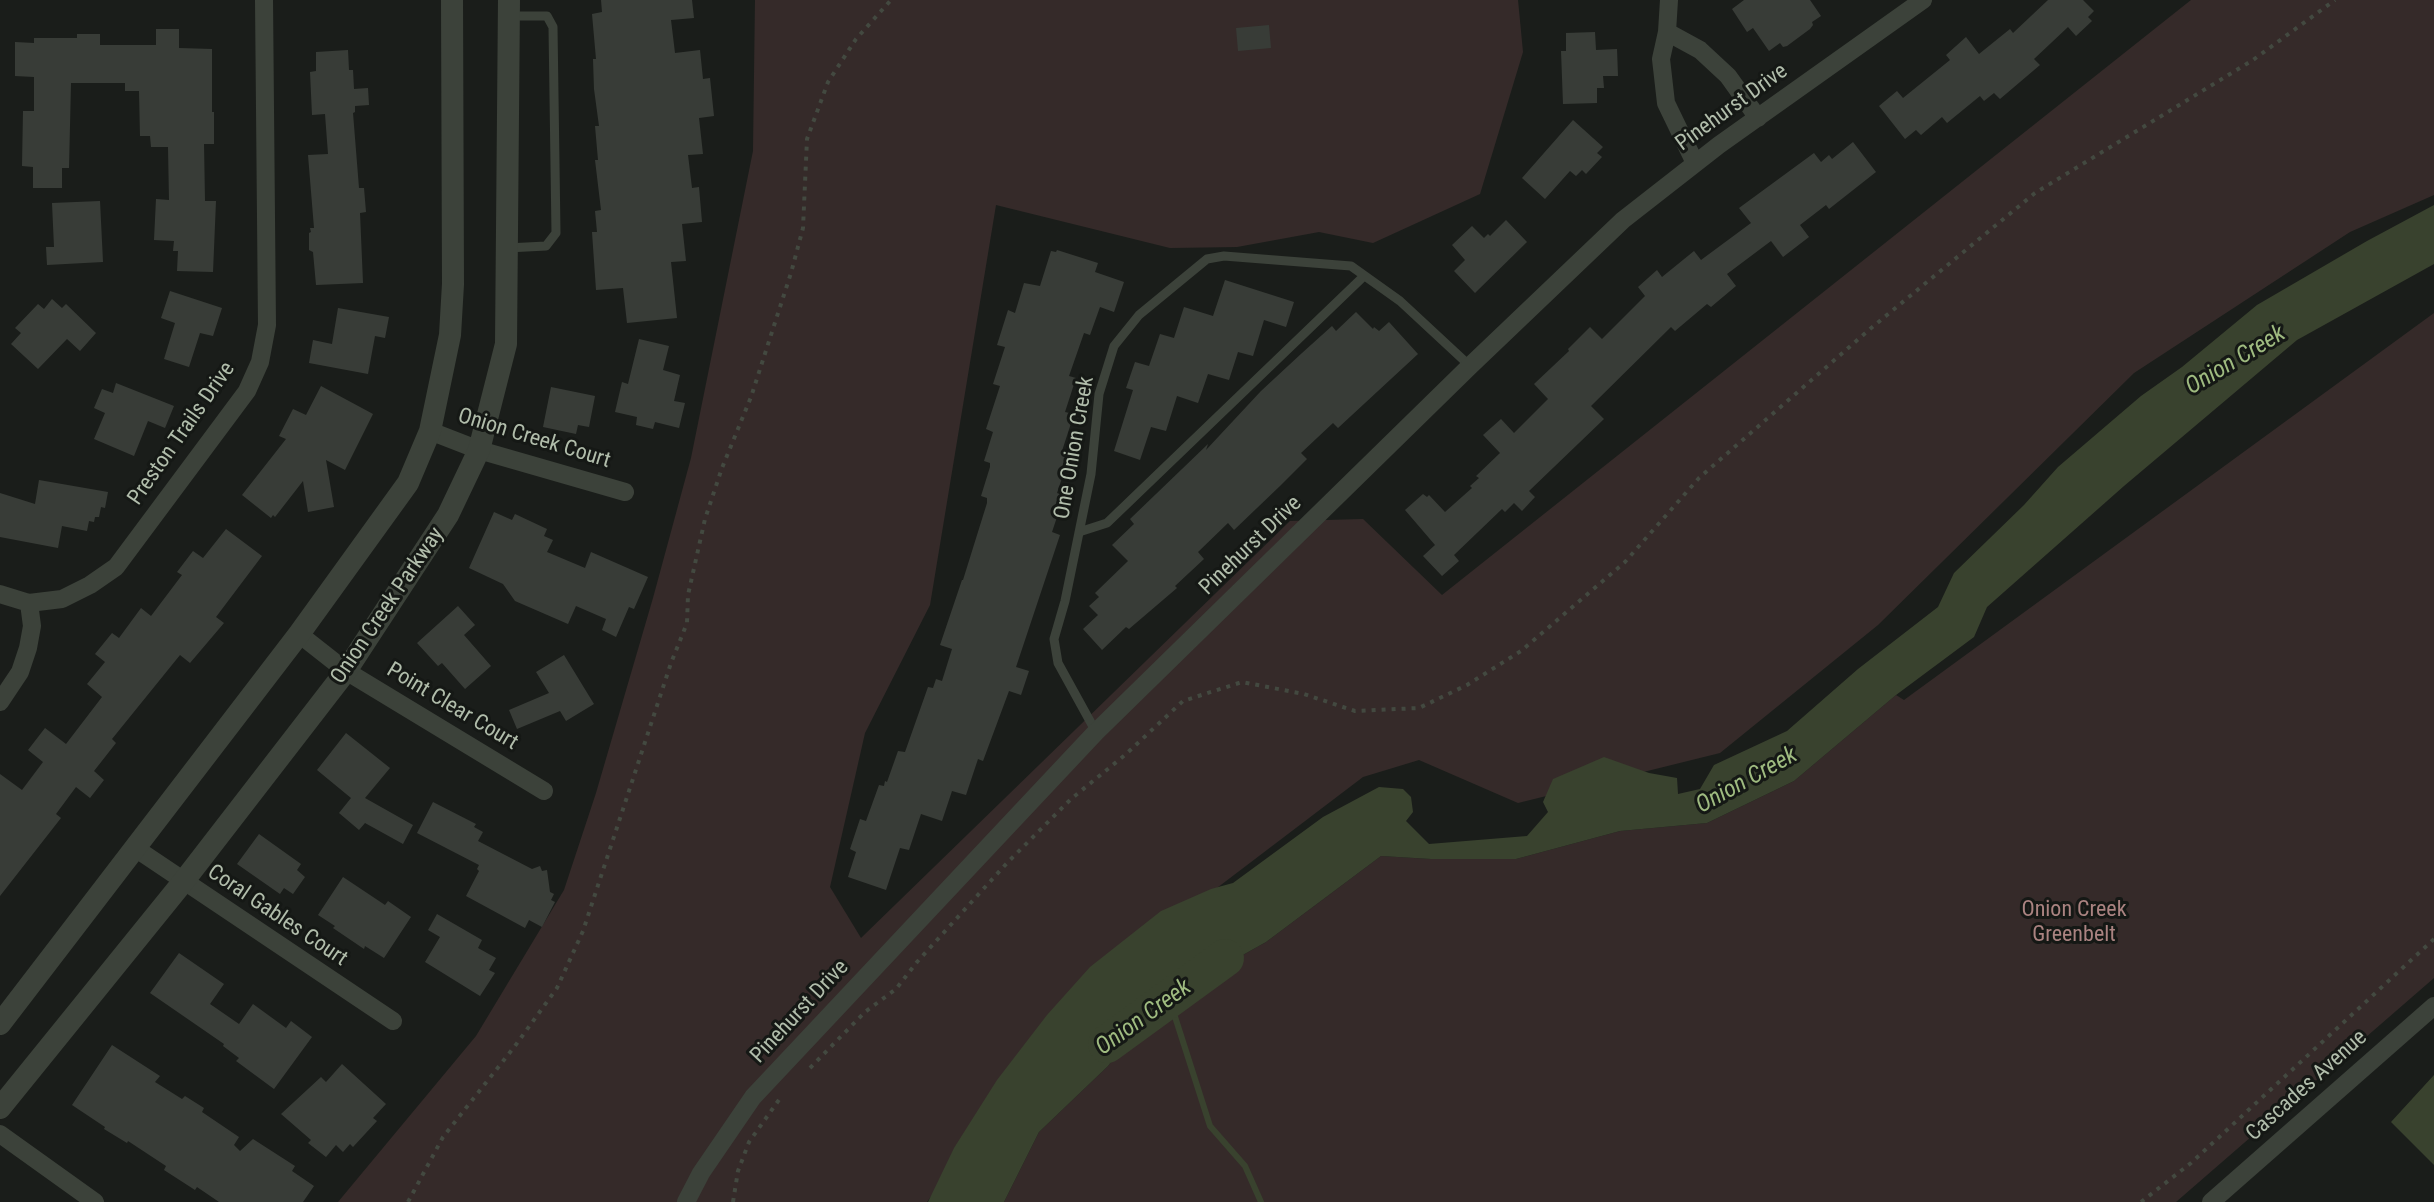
<!DOCTYPE html>
<style>
body{margin:0}
canvas{display:block;background:#1a1d1a}
</style>
<canvas width="2434" height="1202"></canvas>
<script>
const c = document.querySelector('canvas').getContext('2d');
c.lineJoin = 'round';
function paint(path, color) { c.fillStyle = color; c.fill(path, 'evenodd'); }
const toPath = rows => new Path2D(rows.map(r => 'M' + r).join(''));
function trace(path, color, width, dash) { c.strokeStyle = color; c.lineWidth = width; c.lineCap = dash ? 'butt' : 'round'; c.setLineDash(dash || []); c.stroke(path); }
function write(font, color, halo, rows, align = 'center') {
  c.font = font + ' "Roboto Condensed",sans-serif'; c.lineWidth = 6; c.setLineDash([]); c.textBaseline = 'middle'; c.strokeStyle = halo; c.fillStyle = color; for (const [text, x, y, turn = 0] of rows) {
    c.save(); c.translate(x, y); c.rotate((+turn || 0) * Math.PI / 180); c.textAlign = isNaN(turn) ? turn : align; if (halo) c.strokeText(text, 0, 0); c.fillText(text, 0, 0); c.restore();
  }
}
paint(toPath([
 [755,0,1518,0,1523,52,1480,194,1373,243,1319,232,1237,247,1170,248,996,205,930,605,865,733,830,887,861,938,1290,521,1363,519,1442,595,2191,0,2434,0,2434,195,2350,232,2134,373,1878,625,1720,753,1518,803,1419,760,1363,777,1076,995,927,1202,338,1202,476,1036,564,890,596,793,653,598,691,458,753,151],
 [2434,313,2434,978,2176,1202,1004,1202,1039,1132,1108,1066,1157,1003,1266,942,1381,856,1431,859,1516,859,1620,831,1707,823,1794,781,1896,695,1904,700]
]), '#352a29');
paint(toPath([
 [2434,205,2434,264,2297,340,2124,486,1987,607,1974,637,1896,695,1794,781,1707,823,1620,831,1516,859,1431,859,1381,856,1266,942,1157,1003,1108,1066,1039,1132,1004,1202,928,1202,954,1148,997,1080,1047,1015,1090,967,1161,911,1211,889,1233,883,1323,817,1379,787,1403,789,1411,797,1413,812,1406,821,1429,844,1527,836,1548,812,1543,802,1553,779,1604,757,1649,773,1677,778,1678,794,1700,789,1714,765,1787,731,1858,669,1938,607,1954,573,2024,505,2058,467,2141,396,2182,367,2257,305,2367,241],
 [2434,1075,2434,1165,2391,1122]
]), '#39422e');
trace(toPath([
 [1169,998,1210,1126,1245,1166,1261,1202]
]), '#39422e', 6);
trace(toPath([
 [1107,1044,1225,958]
]), '#39422e', 38);
paint(toPath([
 [601,0,692,0,694,18,671,20,675,53,700,50,703,79,710,78,714,116,699,118,703,154,688,155,692,188,699,187,702,222,682,224,686,261,671,262,677,318,627,323,623,288,596,290,592,232,597,232,595,211,601,210,595,160,598,160,595,126,599,126,594,89,593,59,596,59,592,14,602,12],
 [1744,0,1810,0,1821,16,1812,22,1813,25,1810,29,1787,46,1783,47,1780,43,1769,51,1753,28,1747,32,1732,9],
 [2048,0,2083,0,2094,11,2088,17,2092,21,2076,36,2068,27,2034,59,2040,65,2000,99,1994,93,1984,101,1980,96,1947,123,1942,117,1921,135,1916,130,1905,139,1879,106,1897,91,1903,98,1950,60,1946,55,1966,37,1979,54,2010,29,2013,33],
 [1269,25,1271,48,1238,51,1236,28],
 [156,29,179,29,179,48,212,49,212,112,214,112,214,144,204,144,205,201,216,201,213,272,177,271,178,251,173,251,174,241,154,240,156,199,169,200,168,147,151,147,150,136,140,136,139,91,125,91,125,83,71,83,69,168,62,168,62,188,33,188,33,167,22,166,23,111,34,111,34,77,15,76,15,42,34,43,34,38,77,38,77,34,100,34,100,45,156,45],
 [1595,32,1596,50,1617,49,1618,76,1603,76,1604,88,1597,88,1597,103,1563,104,1561,51,1566,51,1566,33],
 [348,50,349,70,353,70,354,89,368,88,369,105,355,106,355,112,353,113,359,188,364,188,366,212,360,213,363,283,316,285,313,252,309,250,309,233,311,232,310,228,314,228,308,155,328,154,325,114,312,115,310,72,316,71,316,52],
 [1573,120,1603,147,1597,153,1602,157,1586,174,1582,170,1576,176,1570,171,1545,199,1522,178],
 [1853,142,1876,172,1829,209,1826,205,1800,225,1809,237,1783,257,1771,241,1727,274,1736,286,1711,307,1707,304,1675,331,1671,327,1591,406,1604,419,1529,491,1535,497,1522,511,1514,503,1505,512,1502,509,1454,555,1459,561,1442,576,1423,556,1435,545,1405,510,1423,494,1427,497,1429,495,1445,512,1472,488,1470,486,1479,478,1476,476,1500,453,1483,435,1501,419,1514,433,1548,399,1534,384,1569,351,1568,349,1590,327,1602,339,1645,296,1638,287,1657,270,1662,277,1694,251,1701,260,1751,223,1739,208,1814,153,1821,162,1829,155,1832,159],
 [100,201,103,262,47,265,46,247,54,247,52,203],
 [1506,220,1527,242,1475,293,1454,271,1465,260,1452,245,1472,226,1484,238,1488,234,1490,236],
 [1057,250,1098,263,1095,272,1124,282,1114,312,1100,307,1090,335,1084,333,1069,376,1076,378,1065,412,1074,414,1062,451,1070,454,1057,493,1064,496,1052,532,1060,535,1016,667,1029,671,1021,695,1009,691,983,761,978,759,966,795,952,791,942,821,921,814,909,850,900,848,886,890,848,877,856,852,850,849,860,819,866,821,879,785,884,786,885,781,887,782,898,751,905,752,928,687,933,688,936,679,942,681,952,649,940,645,962,580,963,580,987,503,987,498,981,496,990,467,990,463,984,461,993,432,986,429,1000,386,993,384,1005,347,997,345,1008,310,1015,313,1024,283,1040,286,1051,251,1056,252],
 [1225,280,1294,302,1286,327,1264,320,1253,356,1238,352,1229,380,1208,374,1198,403,1177,396,1166,431,1151,427,1140,460,1114,451,1133,390,1126,388,1135,362,1149,366,1160,334,1174,338,1184,307,1213,316],
 [170,291,222,308,213,336,200,333,189,367,164,359,175,323,161,318],
 [52,299,62,308,66,304,96,333,80,351,67,339,38,369,11,344,21,333,15,328,38,304,44,309],
 [338,308,389,317,385,338,375,336,368,374,309,363,313,340,332,344],
 [1356,312,1373,329,1374,327,1379,331,1389,322,1418,354,1338,428,1333,423,1301,453,1307,459,1280,486,1234,530,1228,523,1198,552,1204,559,1175,586,1177,588,1129,629,1126,627,1102,650,1083,629,1098,615,1089,606,1099,597,1095,593,1128,561,1112,545,1134,524,1130,519,1208,444,1206,450,1261,391,1302,353,1332,326,1336,331],
 [639,339,669,346,663,370,680,375,674,401,685,403,679,428,655,422,653,429,636,425,637,417,615,412,622,382,628,384],
 [116,383,174,406,165,428,148,421,134,456,94,439,105,413,94,408,102,389,113,393],
 [321,386,373,414,345,470,326,460,334,507,308,512,303,481,275,517,273,515,271,518,242,495,286,439,279,436,293,409,306,415],
 [551,387,595,396,589,427,578,425,576,434,543,427],
 [39,480,108,492,105,508,101,507,99,517,95,517,94,522,89,521,87,531,62,526,58,548,0,537,0,493,35,504],
 [494,512,512,520,515,514,547,529,544,536,553,540,547,552,585,568,591,552,648,577,634,609,629,607,616,637,602,630,606,619,576,606,568,624,515,601,503,584,469,568],
 [226,529,262,556,216,617,224,623,190,663,180,655,112,739,116,743,94,771,104,780,90,798,76,787,56,814,61,818,0,896,0,774,22,790,43,762,28,750,45,728,66,744,102,697,87,684,105,662,95,654,112,633,119,638,141,608,151,616,182,575,177,572,193,551,203,558],
 [458,606,475,625,464,635,491,666,465,689,442,663,438,666,417,643],
 [564,655,594,704,566,721,560,711,517,729,509,710,549,693,536,672],
 [346,733,390,768,365,798,413,825,403,844,365,823,359,830,339,813,351,798,317,770],
 [433,802,476,824,474,827,483,832,478,841,532,869,540,866,542,871,547,870,550,892,554,894,551,900,555,902,542,927,529,920,525,928,466,896,479,871,477,869,479,865,417,833],
 [259,834,301,864,297,870,305,877,293,894,284,888,280,894,237,864],
 [343,877,385,905,388,901,411,917,384,958,365,946,364,949,333,928,335,926,318,915],
 [437,914,482,940,478,948,496,958,489,970,495,973,480,996,425,962,440,937,428,930],
 [179,953,224,984,210,1004,239,1024,253,1004,286,1028,291,1021,312,1037,274,1089,236,1061,239,1058,223,1046,224,1044,150,993],
 [112,1045,160,1076,155,1082,182,1099,185,1096,204,1108,202,1112,239,1137,234,1145,240,1151,253,1139,295,1166,292,1171,314,1186,303,1202,219,1202,197,1187,195,1190,164,1170,166,1166,128,1141,127,1143,104,1129,105,1127,72,1105],
 [342,1064,386,1104,373,1118,377,1121,353,1147,350,1144,343,1152,336,1145,326,1157,308,1143,311,1140,281,1114,321,1077,326,1082]
]), '#383c37');
trace(toPath([
 [810,1068,865,1012,896,989,917,962,1007,863,1071,799,1125,755,1183,701,1242,682,1304,694,1355,711,1419,708,1467,685,1521,651,1625,562,1699,478,1870,329,2035,193,2253,60,2335,0],
 [408,1202,443,1137,515,1046,557,988,583,931,671,663,687,623,688,595,705,519,722,468,751,397,791,273,803,228,807,139,828,82,856,39,891,0],
 [733,1202,738,1171,749,1142,781,1097],
 [2141,1202,2191,1163,2434,939]
]), '#434940', 4, [4, 6]);
trace(toPath([
 [507,248,546,246,556,233,553,27,547,16,509,16],
 [1079,532,1107,523,1364,276],
 [1096,732,1058,663,1054,639,1065,601,1091,474,1099,394,1114,346,1139,315,1207,259,1224,256,1351,266,1400,301,1470,366]
]), '#3c423a', 9);
trace(toPath([
 [1669,0,1667,32,1661,59,1666,103,1695,163],
 [1667,32,1700,50,1728,76,1758,118],
 [430,431,479,450,625,492],
 [0,594,29,603,62,599,90,585,116,567,247,391,260,362,267,325,264,0],
 [299,634,346,671,544,791],
 [0,702,20,672,28,648,32,626,29,603],
 [135,848,393,1021],
 [0,1134,95,1202],
 [686,1202,701,1173,753,1097,1096,732,1470,366,1623,220,1719,145,1923,0],
 [2211,1202,2434,1006]
]), '#3c423a', 18);
trace(toPath([
 [0,1024,299,634,408,483,430,431,450,335,453,284,452,0],
 [0,1108,183,882,346,671,448,515,479,450,506,344,509,0]
]), '#3c423a', 22);
write('22px', '#b1bdab', '#151815', [
 ["Pinehurst Drive",1732,108,-36],
 ["Preston Trails Drive",182,434,-55],
 ["Onion Creek Court",534,439,17],
 ["One Onion Creek",1075,448,-80],
 ["Pinehurst Drive",1251,546,-44],
 ["Onion Creek Parkway",388,606,-56],
 ["Point Clear Court",452,707,31],
 ["Coral Gables Court",277,916,34],
 ["Pinehurst Drive",800,1012,-47],
 ["Cascades Avenue",2307,1086,-42]
]);
write('22px', '#aa8381', '#151815', [
 ["Onion Creek",2074,910],
 ["Greenbelt",2074,935]
]);
write('italic 24px', '#9fbb80', '#151815', [
 ["Onion Creek",2236,361,-31],
 ["Onion Creek",1747,781,-29],
 ["Onion Creek",1144,1018,-36]
]);
</script>
